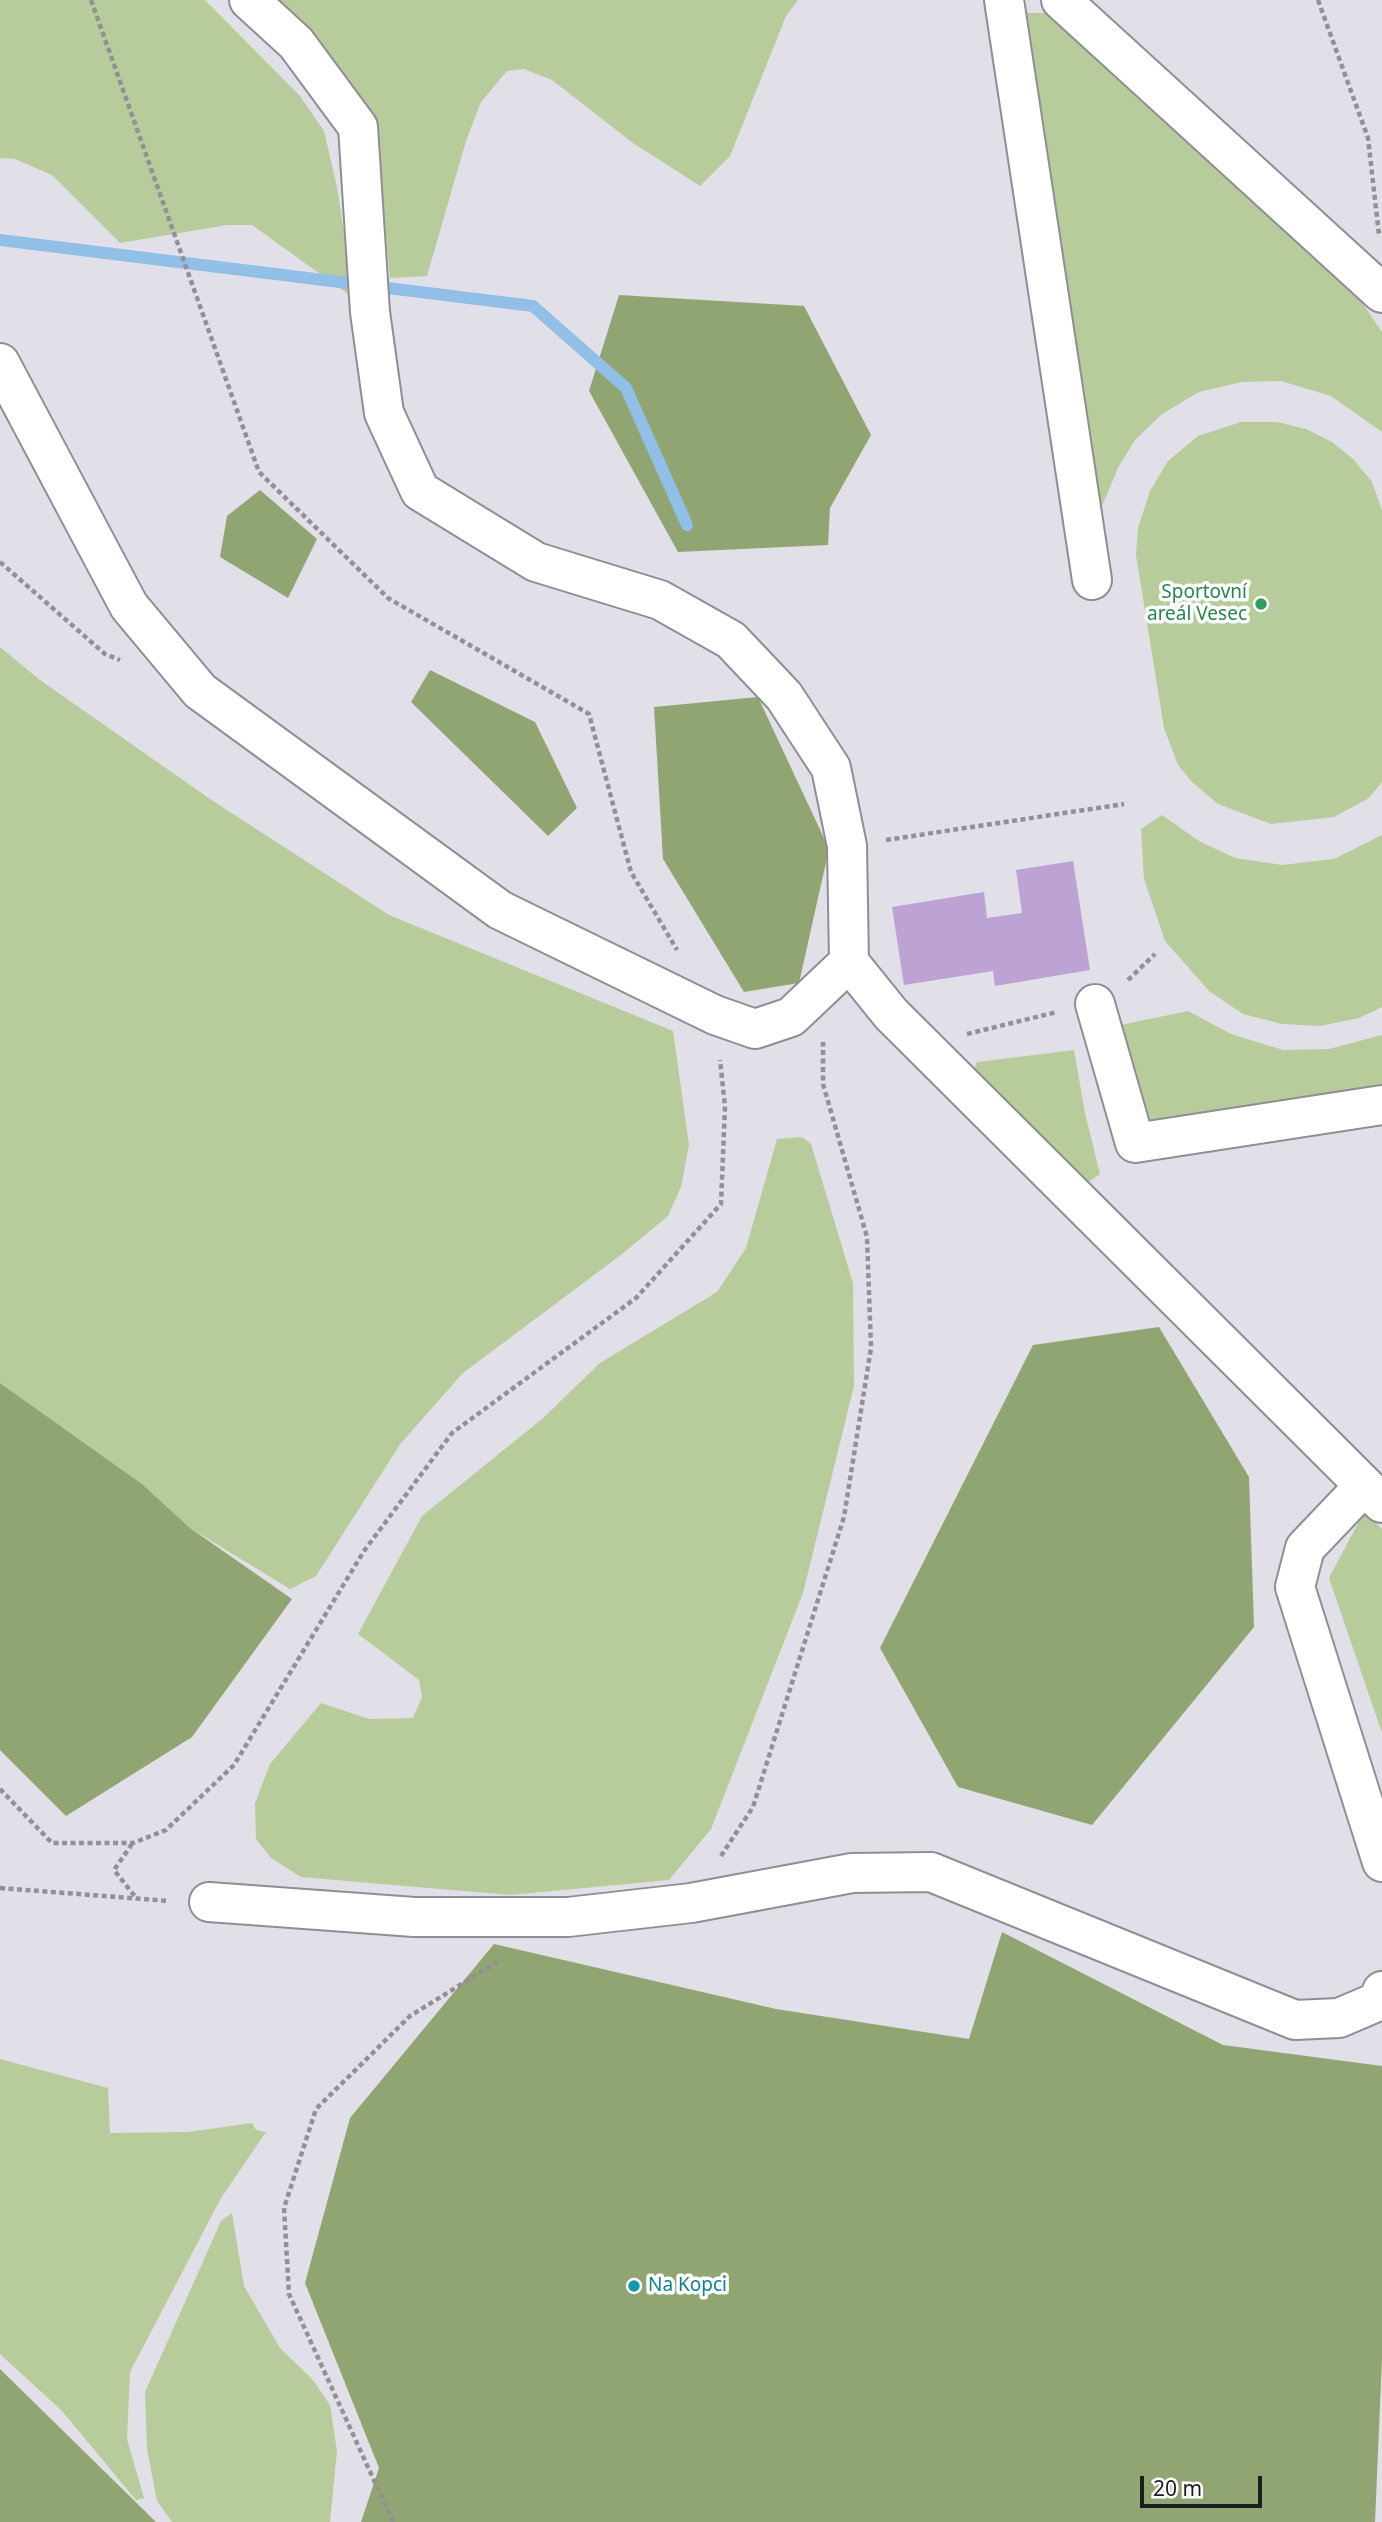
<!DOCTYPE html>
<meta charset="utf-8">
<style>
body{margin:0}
#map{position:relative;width:1382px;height:2522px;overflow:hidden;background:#e1dfe7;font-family:"Noto Sans",sans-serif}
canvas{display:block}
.scale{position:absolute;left:1140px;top:2476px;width:122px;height:32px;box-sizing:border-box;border:4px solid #1d1d1f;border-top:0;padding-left:9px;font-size:21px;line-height:24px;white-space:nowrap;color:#1d1d1f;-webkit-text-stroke:5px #fff;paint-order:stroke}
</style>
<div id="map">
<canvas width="1382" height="2522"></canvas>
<div class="scale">20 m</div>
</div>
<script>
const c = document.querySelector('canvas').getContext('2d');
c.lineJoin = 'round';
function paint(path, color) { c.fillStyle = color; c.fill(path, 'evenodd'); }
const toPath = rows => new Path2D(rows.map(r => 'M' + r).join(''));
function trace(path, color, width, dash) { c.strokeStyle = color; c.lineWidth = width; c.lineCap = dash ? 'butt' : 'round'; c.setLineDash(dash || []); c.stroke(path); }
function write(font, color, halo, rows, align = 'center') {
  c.font = font + ' "Noto Sans",sans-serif'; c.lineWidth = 7; c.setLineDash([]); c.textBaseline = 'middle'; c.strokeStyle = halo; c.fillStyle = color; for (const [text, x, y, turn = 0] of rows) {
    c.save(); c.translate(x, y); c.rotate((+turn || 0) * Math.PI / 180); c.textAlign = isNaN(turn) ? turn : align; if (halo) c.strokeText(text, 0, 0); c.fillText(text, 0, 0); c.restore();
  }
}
paint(toPath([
 [0,0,205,0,300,96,324,131,337,187,348,259,348,294,252,225,227,225,120,243,52,175,15,159,0,158],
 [275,0,798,0,786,16,730,156,700,186,633,143,552,80,524,69,507,71,481,102,466,141,427,276,390,278,377,150],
 [1021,13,1048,13,1353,289,1382,332,1382,432,1331,396,1281,381,1242,382,1199,392,1162,414,1135,440,1119,466,1101,508,1089,508],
 [1241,422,1277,422,1306,429,1332,442,1353,459,1372,482,1382,510,1382,782,1369,798,1334,817,1271,824,1218,804,1192,782,1178,765,1164,728,1136,555,1138,528,1150,491,1168,461,1198,436],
 [0,647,40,680,210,799,389,915,673,1031,689,1145,681,1187,668,1216,622,1254,463,1373,401,1443,316,1576,290,1589,190,1528,142,1484,0,1383],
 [1162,815,1199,841,1235,858,1282,865,1334,859,1382,835,1382,1007,1359,1018,1320,1026,1282,1024,1243,1014,1209,991,1165,941,1144,879,1141,829],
 [1188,1011,1231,1034,1283,1050,1329,1049,1382,1035,1382,1085,1142,1122,1116,1026],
 [1074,1050,1085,1113,1100,1174,1075,1191,972,1074,977,1062],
 [802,1137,811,1144,853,1283,854,1386,803,1593,711,1829,669,1880,510,1895,301,1877,271,1858,256,1839,255,1803,270,1764,321,1703,369,1719,413,1718,422,1697,419,1680,358,1634,422,1516,542,1419,600,1363,717,1292,746,1248,777,1139],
 [1364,1512,1382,1529,1382,1733,1329,1578],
 [0,2059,108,2088,110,2133,188,2132,252,2123,256,2130,266,2132,221,2198,130,2372,127,2439,144,2498,136,2500,62,2411,0,2354],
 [232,2213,244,2286,280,2348,313,2380,330,2405,337,2451,330,2522,172,2522,157,2501,147,2449,145,2392,221,2221]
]), '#b8cc9b');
paint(toPath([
 [619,295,804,306,871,435,830,508,828,545,678,552,589,391],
 [260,490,317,539,288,598,220,557,227,516],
 [430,670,535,722,577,808,548,836,411,702],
 [758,697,829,849,799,983,744,992,663,859,654,707],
 [1159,1327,1249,1477,1254,1627,1092,1825,958,1787,880,1648,1033,1345],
 [0,1383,142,1484,190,1528,292,1599,192,1737,66,1816,0,1750],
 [1002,1932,1223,2045,1382,2066,1382,2359,1375,2522,361,2522,379,2468,305,2283,350,2118,494,1944,776,2009,969,2039],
 [0,2369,156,2522,0,2522]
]), '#91a572');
trace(toPath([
 [0,240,533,306,626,388,687,525]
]), '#92bfe7', 12);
paint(toPath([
 [1073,861,1090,970,995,986,993,971,904,985,892,907,984,892,987,918,1022,913,1016,870]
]), '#bda2d4');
const street = toPath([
 [249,0,296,43,358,127,370,312,384,413,420,491,536,562,660,600,731,640,784,696,831,768,847,846,849,962,891,1014,1382,1503],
 [1004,0,1092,580],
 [1061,0,1382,293],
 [0,363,129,606,200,691,500,910,715,1015,755,1029,791,1017,849,962],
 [1095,1004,1135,1143,1382,1105],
 [1364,1486,1305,1548,1295,1587,1382,1862],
 [209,1902,414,1917,568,1917,691,1903,852,1873,931,1872,1295,2020,1339,2018,1379,2001,1382,1991]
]);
trace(street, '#8f8e95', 42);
trace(toPath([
 [91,0,259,472,388,598,589,714,631,872,677,950],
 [1318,0,1368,138,1379,235],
 [0,562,105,654,120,660],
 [886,840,1124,804],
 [1128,980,1155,954],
 [967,1034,1057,1012],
 [0,1789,52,1843,133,1843,166,1830,234,1765,364,1551,452,1433,636,1298,721,1204,725,1106,720,1060],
 [132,1844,114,1870,137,1899],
 [721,1856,753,1807,844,1517,871,1348,867,1237,823,1084,823,1042],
 [0,1888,169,1901],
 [393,2522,289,2294,284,2208,316,2109,410,2016,502,1959]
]), '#919096', 4.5, [5, 3.5]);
trace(street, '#fff', 38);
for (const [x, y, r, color] of [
 [1261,604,7,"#2e9e5b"],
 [634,2286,7,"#0f9aa8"]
]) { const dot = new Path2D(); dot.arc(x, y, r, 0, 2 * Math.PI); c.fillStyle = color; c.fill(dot); trace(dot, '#fff', 2.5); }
write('19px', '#27864d', '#fff', [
 ["Sportovní",1247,593],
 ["areál Vesec",1247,615]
], 'right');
write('19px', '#0d838f', '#fff', [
 ["Na Kopci",648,2286]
], 'left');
</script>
